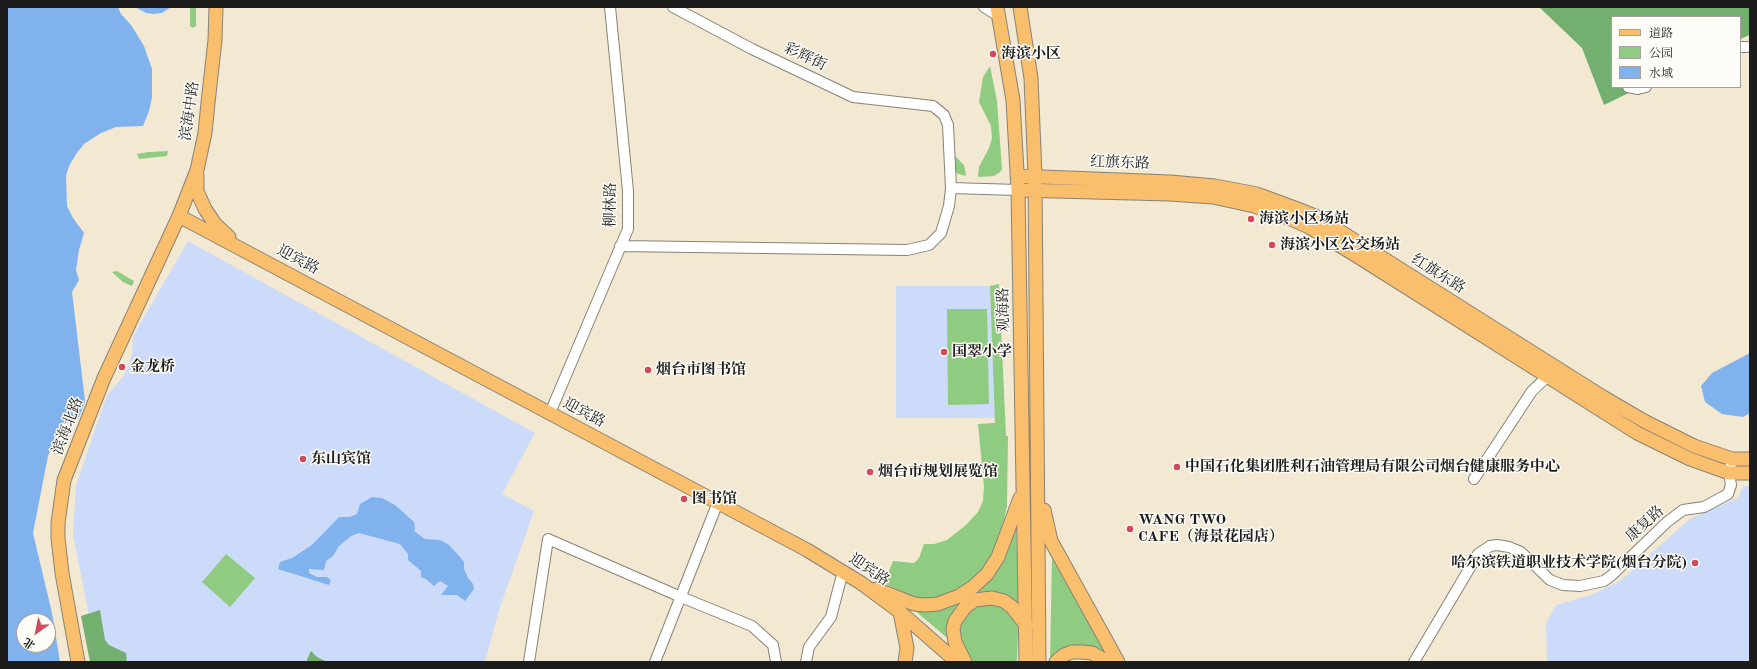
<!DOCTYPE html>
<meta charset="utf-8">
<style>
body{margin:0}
#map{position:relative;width:1757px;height:669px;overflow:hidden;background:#f3e8d1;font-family:"Old Standard TT","Noto Serif SC",serif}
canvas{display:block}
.frame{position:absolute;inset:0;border:8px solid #1c1c1c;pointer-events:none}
.legend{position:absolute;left:1611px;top:16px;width:130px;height:72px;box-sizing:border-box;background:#fdfcf7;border:1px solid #a3a29f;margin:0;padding:5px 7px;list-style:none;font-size:12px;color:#1c1c1c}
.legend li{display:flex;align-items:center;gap:8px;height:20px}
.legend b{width:20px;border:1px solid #a3a29f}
.north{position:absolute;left:16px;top:613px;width:40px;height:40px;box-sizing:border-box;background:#fdfcf7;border:1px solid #a3a29f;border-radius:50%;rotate:213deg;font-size:11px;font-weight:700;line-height:16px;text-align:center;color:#1c1c1c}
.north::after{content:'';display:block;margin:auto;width:14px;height:18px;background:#d1495b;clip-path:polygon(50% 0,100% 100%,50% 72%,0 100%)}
</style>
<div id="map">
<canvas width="1757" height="669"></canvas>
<div class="frame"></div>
<ul class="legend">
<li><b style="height:5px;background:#f9bf6d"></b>道路</li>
<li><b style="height:11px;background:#8fcb80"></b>公园</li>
<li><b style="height:11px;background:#80b2ed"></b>水域</li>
</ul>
<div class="north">北</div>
</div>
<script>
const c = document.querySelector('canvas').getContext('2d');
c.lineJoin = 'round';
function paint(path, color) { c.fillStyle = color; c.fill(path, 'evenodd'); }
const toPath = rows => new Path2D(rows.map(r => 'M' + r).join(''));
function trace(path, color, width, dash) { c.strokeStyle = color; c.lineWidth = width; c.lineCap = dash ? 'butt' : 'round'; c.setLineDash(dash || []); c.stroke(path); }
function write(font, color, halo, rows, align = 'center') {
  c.font = font + ' "Old Standard TT","Noto Serif SC",serif'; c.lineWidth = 3; c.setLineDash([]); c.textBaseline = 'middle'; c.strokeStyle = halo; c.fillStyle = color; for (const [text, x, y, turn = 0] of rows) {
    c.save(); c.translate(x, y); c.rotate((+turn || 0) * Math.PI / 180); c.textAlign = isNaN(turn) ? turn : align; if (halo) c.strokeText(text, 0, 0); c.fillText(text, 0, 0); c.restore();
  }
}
paint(toPath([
 [188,241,535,433,502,494,534,511,499,610,485,662,102,662,89,616,73,534,76,485,107,395,124,376,132,354,133,336],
 [896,286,990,286,995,418,896,418],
 [1743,486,1750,487,1750,662,1547,662,1546,624,1556,605,1591,595,1620,581,1691,518,1738,498]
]), '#cddbfa');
paint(toPath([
 [190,7,196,7,196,26,193,28,190,26],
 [990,66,997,101,1002,169,1000,172,994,176,978,177,979,167,989,148,992,138,991,126,979,102,983,77],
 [168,151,167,156,139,159,137,154,149,152],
 [955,156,964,165,966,176,956,173],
 [117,271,134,281,132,286,123,282,112,272],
 [999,284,1006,436,1008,436,1007,506,1000,537,989,562,978,576,964,588,941,598,925,600,909,596,884,583,893,561,914,563,919,558,924,544,934,544,947,540,966,525,978,512,983,501,984,486,978,424,995,423,990,286],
 [947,309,987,309,989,404,948,405],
 [1016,527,1019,608,1012,602,966,601,952,642,907,604,967,596],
 [226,554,255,578,230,607,202,582],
 [1052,558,1108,658,1064,649,1055,653,1050,660],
 [993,604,1003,606,1016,617,1018,628,1017,662,973,662,958,642,959,626,968,612,977,606]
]), '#8fcb80');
paint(toPath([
 [1539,7,1750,7,1750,35,1740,39,1740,17,1612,17,1612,87,1641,87,1604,105,1582,48],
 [100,610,105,640,109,645,126,653,127,662,90,662,81,616],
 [311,651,317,657,325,661,335,662,306,662]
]), '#73af6e');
paint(toPath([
 [7,7,118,7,121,14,131,25,144,46,152,69,152,98,149,111,143,126,116,127,101,133,84,144,76,154,69,166,66,176,67,206,73,218,84,233,79,250,76,270,79,280,72,292,85,401,79,417,60,427,48,456,33,533,52,613,60,662,7,662],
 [24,621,48,621,48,645,24,645],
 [135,7,171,7,162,13,153,14,146,13],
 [1750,353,1750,413,1743,417,1722,414,1705,402,1701,386,1712,373],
 [372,497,382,498,395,505,414,522,415,529,414,531,425,539,440,540,449,545,460,557,464,562,464,569,468,578,473,584,474,589,465,601,457,595,441,595,448,586,440,581,434,586,426,579,421,577,421,571,408,560,408,554,400,544,359,533,351,536,339,546,333,556,326,561,324,570,309,569,309,573,317,577,327,577,331,580,329,585,278,569,280,562,292,558,312,545,339,517,350,517,357,514,360,504]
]), '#80b2ed');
const minor = toPath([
 [673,7,752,49,853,97,933,106,944,115,948,125,951,188],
 [984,7,1000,17],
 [1740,47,1747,47],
 [1628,87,1638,89,1646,87],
 [620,246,907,250,929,245,941,233,949,206,951,188,1018,190],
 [550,413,628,229,628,191,610,7],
 [1474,479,1532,391,1552,372],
 [529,662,548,539,681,597,752,626,773,645,776,662],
 [655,662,718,502],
 [806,662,809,647,831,617,843,571],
 [1414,662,1478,554,1490,546,1497,545,1509,547,1521,552,1550,580,1563,585,1580,586,1604,581,1612,575,1667,522,1683,510,1704,507,1728,494,1731,485,1729,473,1732,459]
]);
const major = toPath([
 [997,7,1013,100,1018,190,1026,662],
 [1020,7,1031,78,1035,176,1039,662],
 [197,175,197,191,205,209,215,224,229,237],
 [1017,176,1170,182,1215,186,1257,194,1295,208,1315,216,1335,228,1603,397,1644,421,1694,446,1732,459,1750,459],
 [1018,190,1169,194,1213,197,1254,206,1291,219,1309,227,1357,256,1637,433,1690,459,1729,473,1750,473],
 [179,216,807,550,861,583,900,612,957,662],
 [1044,510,1051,541,1118,662],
 [876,589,914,604,925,605,938,604,959,596,973,587,987,574,998,557,1020,498],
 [900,612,907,648,905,662],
 [78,662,62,573,58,538,58,523,64,480,104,378,179,216,197,170,205,133,208,103,215,40,216,7],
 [965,662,955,642,953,629,955,621,960,614,966,606,975,600,992,598,1004,601,1012,607,1026,625],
 [1056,662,1064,655,1072,652,1082,652,1092,653,1108,662]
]);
trace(minor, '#888276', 12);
trace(major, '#888276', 15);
trace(minor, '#fff', 10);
trace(major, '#f9bf6d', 13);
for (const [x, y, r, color] of [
 [993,54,4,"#d1495b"],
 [1251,219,4,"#d1495b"],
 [1272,245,4,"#d1495b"],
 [944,352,4,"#d1495b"],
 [122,367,4,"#d1495b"],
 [648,370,4,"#d1495b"],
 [303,459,4,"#d1495b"],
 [1177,467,4,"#d1495b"],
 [870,472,4,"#d1495b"],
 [684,499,4,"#d1495b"],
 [1130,529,4,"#d1495b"],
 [1695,563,4,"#d1495b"]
]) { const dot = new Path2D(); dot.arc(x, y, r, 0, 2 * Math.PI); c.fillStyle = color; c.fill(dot); trace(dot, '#fdfcf7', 1.5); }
write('bold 15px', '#1c1c1c', '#fdfcf7', [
 ["海滨小区",1001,54],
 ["海滨小区场站",1259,219],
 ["海滨小区公交场站",1280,245],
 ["国翠小学",952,352],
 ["金龙桥",130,367],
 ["烟台市图书馆",656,370],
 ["东山宾馆",311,459],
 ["中国石化集团胜利石油管理局有限公司烟台健康服务中心",1185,467],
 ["烟台市规划展览馆",878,472],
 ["图书馆",692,499],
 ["WANG TWO",1138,520],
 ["CAFE（海景花园店）",1138,537],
 ["哈尔滨铁道职业技术学院(烟台分院)",1687,563,"right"]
], 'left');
write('15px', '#1c1c1c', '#fdfcf7', [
 ["彩辉街",805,57,25],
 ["滨海中路",190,111,-82],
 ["红旗东路",1120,163,2],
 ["柳林路",611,205,-89],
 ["迎宾路",298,260,28],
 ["红旗东路",1438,274,32],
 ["观海路",1004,310,-91],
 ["迎宾路",584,413,28],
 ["滨海北路",68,426,-69],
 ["康复路",1645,524,-42],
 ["迎宾路",869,570,34]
]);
</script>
